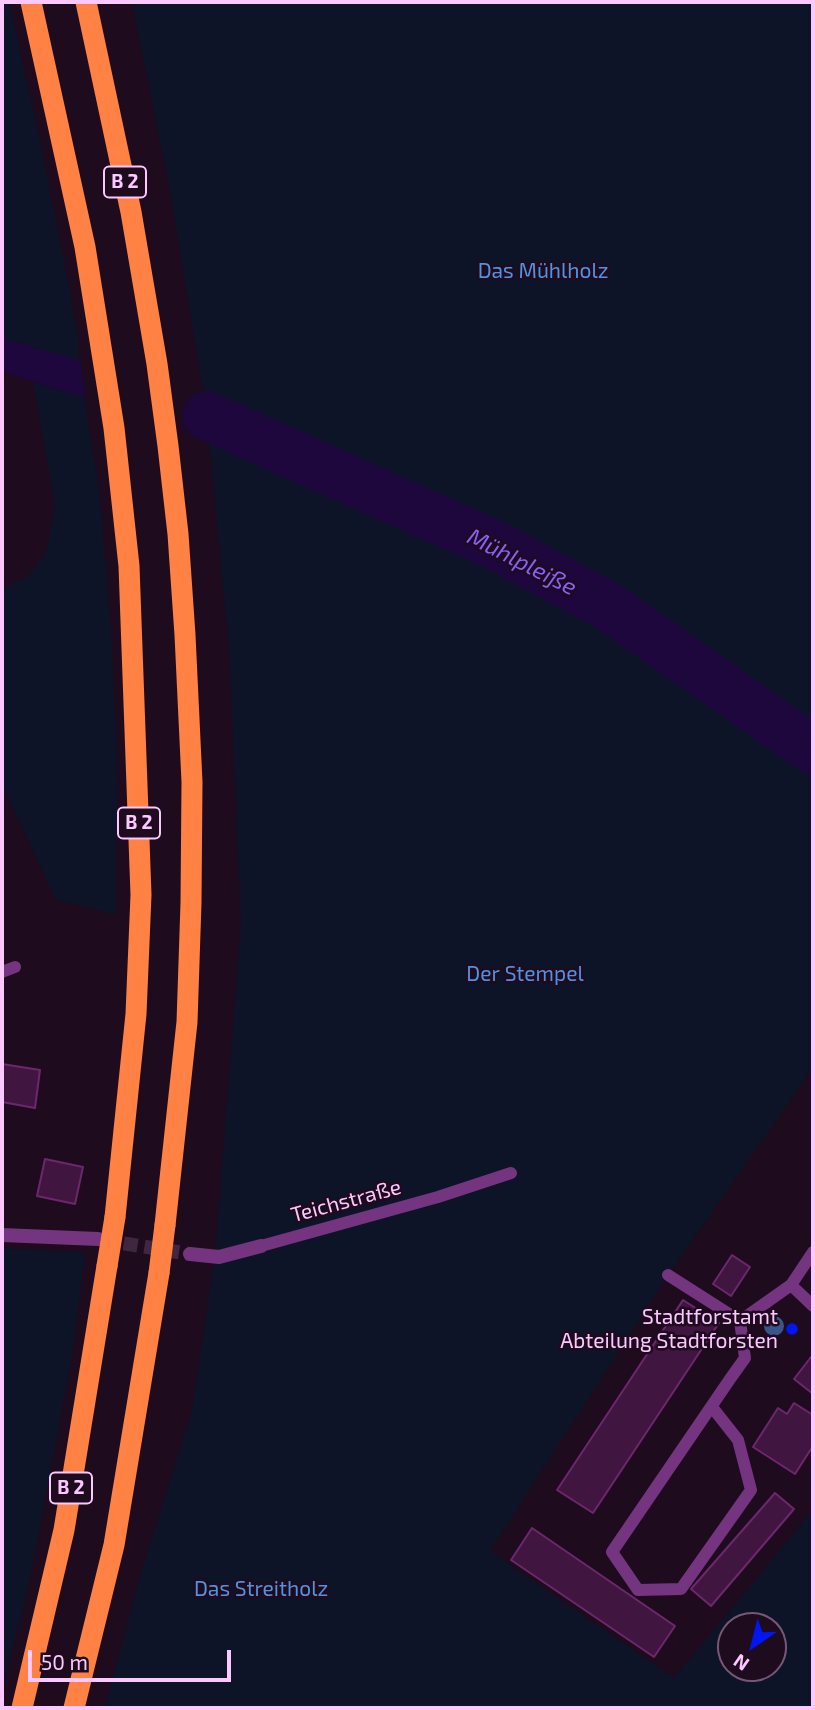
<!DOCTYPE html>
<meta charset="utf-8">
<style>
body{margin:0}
#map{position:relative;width:815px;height:1710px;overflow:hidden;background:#1e0b1e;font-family:"Exo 2",sans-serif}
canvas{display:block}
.frame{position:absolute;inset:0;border:4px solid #fbc8ff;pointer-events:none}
.north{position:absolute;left:717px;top:1612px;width:70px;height:70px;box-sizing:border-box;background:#1e0b1e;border:2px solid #765778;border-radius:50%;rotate:215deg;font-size:19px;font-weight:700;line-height:28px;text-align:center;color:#fbc8ff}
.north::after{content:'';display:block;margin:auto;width:24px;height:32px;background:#0017f3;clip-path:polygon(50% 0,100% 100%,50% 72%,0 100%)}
.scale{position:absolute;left:28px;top:1650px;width:203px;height:32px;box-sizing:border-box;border:4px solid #fbc8ff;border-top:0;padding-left:9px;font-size:21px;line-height:24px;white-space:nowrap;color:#fbc8ff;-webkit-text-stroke:5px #1e0b1e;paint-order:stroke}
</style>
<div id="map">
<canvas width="815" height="1710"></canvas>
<div class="frame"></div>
<div class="north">N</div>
<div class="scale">50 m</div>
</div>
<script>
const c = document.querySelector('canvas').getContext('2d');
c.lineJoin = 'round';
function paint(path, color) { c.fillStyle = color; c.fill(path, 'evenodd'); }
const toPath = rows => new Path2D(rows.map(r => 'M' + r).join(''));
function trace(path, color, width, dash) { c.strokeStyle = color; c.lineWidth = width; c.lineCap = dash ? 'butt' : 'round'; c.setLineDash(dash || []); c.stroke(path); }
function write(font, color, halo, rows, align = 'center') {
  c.font = font + ' "Exo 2",sans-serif'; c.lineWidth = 5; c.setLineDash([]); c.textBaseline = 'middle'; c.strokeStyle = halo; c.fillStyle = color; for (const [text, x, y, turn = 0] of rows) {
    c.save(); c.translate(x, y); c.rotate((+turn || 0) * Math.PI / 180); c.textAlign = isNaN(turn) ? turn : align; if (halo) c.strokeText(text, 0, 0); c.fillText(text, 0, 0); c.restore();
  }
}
paint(toPath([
 [2,2,9,2,39,138,70,292,78,341,79,360,2,338],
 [132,2,813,2,813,1068,668,1275,490,1551,674,1678,813,1510,813,1708,105,1708,140,1577,192,1411,215,1256,241,922,229,649,207,416,171,196],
 [731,1626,773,1626,773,1668,731,1668],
 [33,382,84,397,100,497,111,633,117,746,116,915,55,899,2,784,2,589,29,576,47,550,55,506],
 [2,1248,85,1253,72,1356,31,1573,2,1692]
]), '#0e1428');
paint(toPath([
 [2,338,214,398,268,456,217,436,33,382,2,371]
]), '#1e073c');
paint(toPath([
 [80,357,200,390,205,437,86,401]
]), '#1e0b1e');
trace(toPath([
 [207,416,497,546,611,608,813,750]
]), '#1e073c', 49);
const building = toPath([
 [2,1064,40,1070,35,1108,2,1102,2,1064],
 [45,1159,83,1167,75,1204,37,1196,45,1159],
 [732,1255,750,1267,731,1296,713,1284,732,1255],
 [683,1300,719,1323,593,1513,557,1490,683,1300],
 [811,1357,813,1358,813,1394,794,1379,811,1357],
 [794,1403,813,1415,813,1446,795,1474,753,1447,778,1408,787,1414,794,1403],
 [775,1493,794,1509,711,1606,691,1589,775,1493],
 [532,1528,675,1626,654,1657,511,1560,532,1528]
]);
paint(building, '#401640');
trace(building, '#6d276d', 2);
trace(toPath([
 [103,1240,190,1254]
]), '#3f2740', 14, [14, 7]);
trace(toPath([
 [2,972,15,967],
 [261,1246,438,1197,511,1173],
 [668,1275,740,1321,745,1358,730,1379,612,1552,638,1590,681,1589,751,1490,738,1440,712,1407],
 [791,1285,813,1306],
 [740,1321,791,1285,813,1252]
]), '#74347f', 12);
trace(toPath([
 [2,1235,98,1239],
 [190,1254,219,1257,261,1246]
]), '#74347f', 14);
trace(toPath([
 [31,2,85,247,114,428,129,566,141,895,136,1014,115,1217],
 [86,2,131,212,157,364,168,446,178,534,185,635,192,782,191,903,187,1022,165,1225],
 [22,1708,64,1530,107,1266],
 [74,1708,114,1545,159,1273]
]), '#ff8143', 21);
trace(toPath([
 [107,1266,115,1217],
 [159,1273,165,1225]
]), '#ff8143', 21);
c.fillStyle = '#3a558a';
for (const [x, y] of [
 [774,1326]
]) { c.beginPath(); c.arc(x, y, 10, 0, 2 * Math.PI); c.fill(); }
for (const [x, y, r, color] of [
 [792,1329,7,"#0017f3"]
]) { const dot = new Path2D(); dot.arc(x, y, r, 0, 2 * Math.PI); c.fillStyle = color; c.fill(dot); trace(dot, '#1e0b1e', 2.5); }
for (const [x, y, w] of [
 [125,182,42],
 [139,823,42],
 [71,1488,42]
]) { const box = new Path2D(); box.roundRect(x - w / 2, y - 15.5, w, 31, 5); c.fillStyle = '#1e0b1e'; c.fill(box); trace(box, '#fbc8ff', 2); }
write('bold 19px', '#fbc8ff', null, [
 ["B 2",125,182],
 ["B 2",139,823],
 ["B 2",71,1488]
]);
write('21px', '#5192e3', '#1e0b1e', [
 ["Das Mühlholz",543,271],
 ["Der Stempel",525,974],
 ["Das Streitholz",261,1589]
]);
write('21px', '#fbc8ff', '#1e0b1e', [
 ["Teichstraße",346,1201,-15]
]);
write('21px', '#fbc8ff', '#1e0b1e', [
 ["Stadtforstamt",778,1317],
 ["Abteilung Stadtforsten",778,1341]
], 'right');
write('italic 23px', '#8a5eff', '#1e0b1e', [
 ["Mühlpleiße",522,562,27]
]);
</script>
